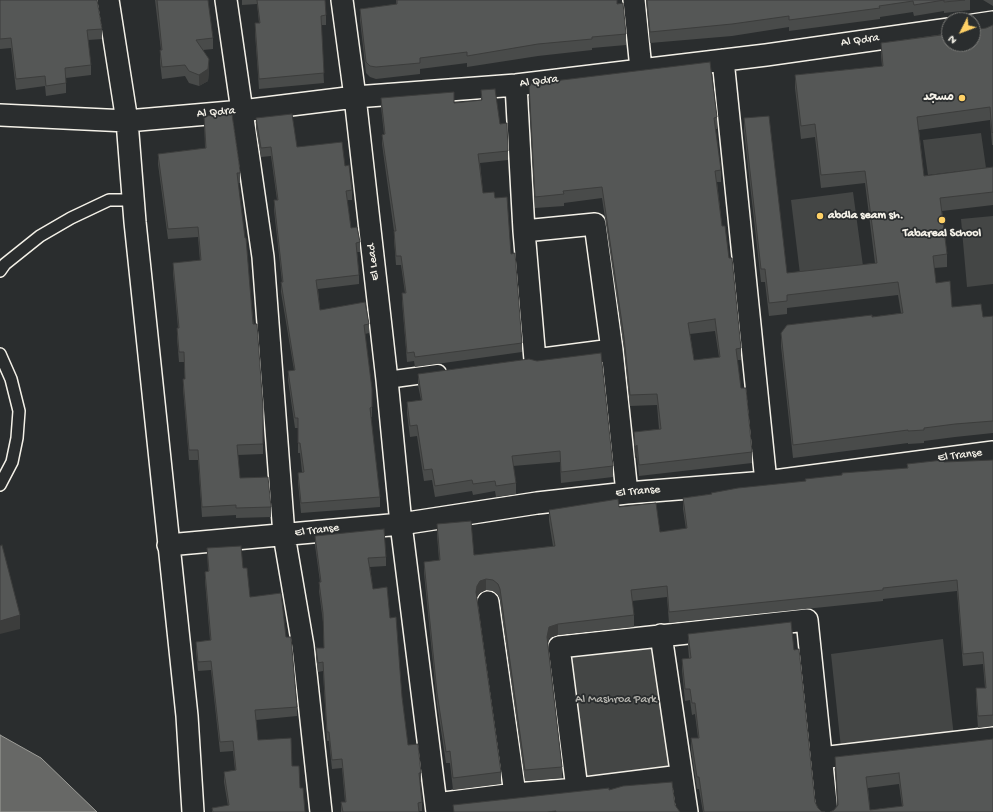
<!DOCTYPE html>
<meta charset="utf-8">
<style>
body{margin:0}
#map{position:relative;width:993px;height:812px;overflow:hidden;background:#2a2d2e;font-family:"Gochi Hand",sans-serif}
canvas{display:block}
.north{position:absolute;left:941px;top:12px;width:40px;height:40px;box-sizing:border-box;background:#2a2d2e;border:1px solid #7b7b78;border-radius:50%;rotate:228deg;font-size:11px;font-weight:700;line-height:16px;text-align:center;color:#f4f1e8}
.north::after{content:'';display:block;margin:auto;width:14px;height:18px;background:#ffd166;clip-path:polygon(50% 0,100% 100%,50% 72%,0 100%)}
</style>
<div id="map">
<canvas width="993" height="812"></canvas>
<div class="north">N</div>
</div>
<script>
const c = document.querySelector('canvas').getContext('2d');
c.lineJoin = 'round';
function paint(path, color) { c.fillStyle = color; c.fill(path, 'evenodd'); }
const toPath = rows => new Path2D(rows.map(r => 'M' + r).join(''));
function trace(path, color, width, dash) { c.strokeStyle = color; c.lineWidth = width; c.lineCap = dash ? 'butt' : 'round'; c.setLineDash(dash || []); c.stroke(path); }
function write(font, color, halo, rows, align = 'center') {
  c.font = font + ' "Gochi Hand","Playpen Sans Arabic",sans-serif'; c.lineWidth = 3.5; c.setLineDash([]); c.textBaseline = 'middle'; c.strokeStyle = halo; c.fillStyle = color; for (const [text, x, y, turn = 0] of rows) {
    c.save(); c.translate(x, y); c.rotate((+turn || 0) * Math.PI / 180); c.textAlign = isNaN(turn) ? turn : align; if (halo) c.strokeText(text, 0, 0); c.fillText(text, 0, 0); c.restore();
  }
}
paint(toPath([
 [981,133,986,168,928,175,923,140],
 [853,192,863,266,800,274,791,200],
 [993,216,993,284,967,287,961,219],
 [943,639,954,737,841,748,831,654],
 [656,646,672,770,582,784,564,659]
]), '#444645');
const water = toPath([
 [0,735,41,758,97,812,0,812,0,735]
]);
paint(water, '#676866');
trace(water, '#9f9f9a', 1);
const service = toPath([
 [0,271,5,264,40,236,71,218,109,200,133,200],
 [0,354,11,379,19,411,17,438,12,462,0,485]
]);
const pedestrian = toPath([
 [387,380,438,373]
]);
const minor = toPath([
 [108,0,127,121,135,222,187,716,193,812],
 [226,0,263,257,284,535,303,646,321,812],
 [342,0,355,97,387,380,401,524,437,812],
 [634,0,641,69],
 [973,25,993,22],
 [723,60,766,482],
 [516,85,524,231,595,224,612,350,627,493],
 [0,115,127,121,242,111,355,97,516,85,766,55,949,29],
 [524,231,535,360,612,350],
 [168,545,401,524,537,503,627,493,766,482,993,452],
 [488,602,515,794],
 [661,635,687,812],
 [821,758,993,738],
 [681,776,577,789,559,647,807,620,827,812],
 [436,804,515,794,577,789]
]);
trace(service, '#f4f1e8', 14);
trace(pedestrian, '#f4f1e8', 19);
trace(minor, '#f4f1e8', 24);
trace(service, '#2a2d2e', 11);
trace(pedestrian, '#2a2d2e', 16);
trace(minor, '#2a2d2e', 21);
paint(toPath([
 [0,0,102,29,102,39,88,40,91,65,91,75,66,78,66,93,46,96,45,86,16,90,11,48,0,49],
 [155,0,208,0,213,38,213,49,203,50,209,70,208,81,199,86,189,83,185,76,162,79,160,62,160,50,161,50],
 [242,0,325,0,326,15,326,25,321,25,324,83,259,89,255,33,255,23,259,23,257,4,242,5],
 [396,0,617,0,617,4,626,34,626,45,592,48,592,50,538,56,467,67,467,63,420,69,420,74,376,79,370,77,366,73,360,20,360,9,396,4],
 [646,0,970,0,970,10,944,13,944,11,914,16,913,12,880,17,880,19,789,31,789,27,732,36,650,43],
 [983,0,993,0,993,6],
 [993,25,993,145,992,145,990,120,919,130,924,176,993,167,993,205,942,211,947,254,947,267,934,268,936,283,952,307,983,317,993,316,993,433,955,437,924,441,924,443,908,444,908,443,793,458,781,346,781,333,872,317,901,313,898,295,787,308,787,314,769,316,765,282,761,282,744,131,744,118,787,273,875,263,865,183,821,188,815,137,801,139,795,88,795,75,882,66,881,56,881,43,986,28],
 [529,84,717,117,717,129,715,129,721,170,721,182,717,182,722,226,741,348,741,360,737,360,741,388,752,452,752,463,639,476,637,456,635,458,634,443,634,432,659,429,657,405,630,406,624,348,602,198,564,203,564,206,535,208,529,96],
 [715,331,719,357,694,360,690,334],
 [481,90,500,124,508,151,508,160,480,163,483,193,495,198,511,254,522,343,522,352,415,367,414,361,407,362,402,302,402,293,405,293,401,265,396,265,394,240,394,231,382,144,382,135,384,134,381,107,381,98,454,103,481,100],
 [204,116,240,173,240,183,238,183,263,407,263,454,238,455,240,478,271,507,271,517,236,518,236,515,202,517,198,460,189,460,183,389,183,379,185,379,184,362,179,362,177,338,177,328,178,328,173,273,173,263,200,261,198,237,168,239,158,164,158,154,205,148],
 [256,118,297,147,345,166,352,190,352,200,347,200,351,228,360,242,360,252,357,252,359,275,359,284,318,289,320,310,369,324,369,333,365,334,372,389,372,417,371,417,380,497,380,507,301,513,298,482,298,473,302,472,300,453,298,453,298,428,295,428,288,380,288,371,294,370,281,292,281,282,282,282,274,210,274,200,277,200,271,156,261,157,256,128],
 [418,374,613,466,613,477,561,483,560,462,513,466,516,483,516,494,496,497,495,491,473,495,472,491,435,497,432,480,424,481,417,436,410,437,407,413,407,402,421,400,418,385],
 [993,460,993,726,978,728,976,700,976,688,985,688,983,664,963,666,957,591,883,599,883,601,669,623,667,597,632,601,634,615,634,627,558,635,549,638,548,644,562,767,562,778,525,781,500,600,498,595,493,591,486,590,480,593,477,597,501,772,501,784,453,790,450,763,446,763,437,704,424,573,424,562,439,560,437,535,437,524,474,555,553,546,549,521,549,510,619,507,660,532,686,529,683,509,683,498,711,494,805,481,842,475,907,468,907,464],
 [315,536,386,557,386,566,370,567,373,589,390,618,402,697,408,745,421,773,421,782,420,782,422,802,422,811,419,811,419,812,341,812,341,802,345,802,342,768,332,769,329,741,327,741,323,671,318,672,316,657,316,648,324,648,323,622,319,591,320,582,315,545],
 [207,548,243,568,250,597,286,637,297,707,297,716,256,720,258,740,292,766,300,788,305,812,212,812,212,808,228,806,224,782,224,772,235,770,233,751,220,752,211,670,198,671,196,651,196,642,210,640,205,581,205,572,208,571],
 [688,634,794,650,815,802,818,808,822,812,825,812,703,812,699,789,697,789,691,750,691,738,698,738,695,714,692,715,690,700,685,701,682,670,682,659,689,658,688,645],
 [993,739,993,812,834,810,837,806,835,769,835,757],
 [899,784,902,806,870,810,868,788]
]), '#494b4a');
paint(toPath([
 [209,59,209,70,208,81,199,86,199,75],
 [637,445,637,456,635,458,635,447],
 [486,579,486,590,480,593,477,597,476,592,477,586,480,581],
 [20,615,20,629,0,634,0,621],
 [558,624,558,635,549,638,547,649,547,637,549,627]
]), '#3c3d3c');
const building = toPath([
 [0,0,97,0,102,29,87,30,91,65,65,68,66,83,46,86,45,76,16,79,11,38,0,39,0,0],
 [157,0,208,0,213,38,196,40,209,59,208,69,199,75,189,71,185,65,162,67,160,50,162,50,157,0],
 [257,0,325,0,326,15,321,16,324,73,259,79,255,23,260,23,257,0],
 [397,0,617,0,617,4,623,3,626,34,592,37,592,39,538,44,467,56,467,52,420,58,420,63,376,67,370,66,366,62,360,9,397,4,397,0],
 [647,0,965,0,944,2,944,0,914,5,913,1,879,6,880,8,789,20,789,16,732,24,650,32,647,0],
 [993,25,993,132,992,133,990,107,917,117,924,176,993,167,993,192,940,198,947,254,933,256,936,283,950,281,952,307,981,304,983,317,993,316,993,421,955,424,924,428,924,430,908,431,908,430,793,445,781,333,787,325,872,315,872,317,903,313,898,282,787,295,787,301,769,303,765,269,761,269,744,118,769,116,787,273,877,263,865,171,821,175,815,124,801,126,795,75,883,66,881,43,949,34,949,44,973,44,973,30,986,28,993,25],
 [710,62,717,117,714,118,721,170,715,171,722,226,725,226,729,258,732,258,741,348,736,349,741,388,746,388,752,452,639,465,637,445,635,447,634,432,661,429,657,394,630,395,624,337,602,187,563,191,564,194,535,197,529,84,710,62],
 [715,319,720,357,694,360,688,323,715,319],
 [495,89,500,124,507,123,508,151,478,154,483,193,494,192,495,198,507,197,511,254,515,253,522,343,415,357,414,352,407,353,402,293,406,293,401,256,396,256,394,231,396,231,382,135,385,134,381,98,454,92,454,103,482,100,481,90,495,89],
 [232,114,239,163,240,173,237,173,245,238,246,238,253,324,257,324,263,407,263,444,237,445,240,478,268,477,271,507,236,508,236,505,202,507,198,450,189,450,183,379,185,379,184,352,179,352,177,328,179,328,173,263,201,260,198,227,168,229,158,154,206,148,204,116,232,114],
 [292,114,297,147,342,142,345,166,349,165,352,190,346,191,351,228,357,227,360,242,356,243,359,275,316,280,320,310,365,302,369,324,364,325,372,389,372,407,370,408,380,497,301,503,298,473,304,472,300,443,298,443,298,418,295,418,288,371,295,370,281,282,283,282,274,200,278,200,271,147,261,148,256,118,292,114],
 [601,353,613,466,561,472,560,451,512,456,516,483,496,486,495,481,473,484,472,480,435,486,432,469,424,470,417,425,410,426,407,402,422,400,418,374,529,359,537,361,601,353],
 [943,460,944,462,993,460,993,715,978,716,976,688,986,688,983,652,963,654,957,580,883,588,883,590,669,612,667,586,631,590,634,615,558,624,549,627,547,637,562,767,525,770,500,589,498,584,493,580,486,579,480,581,477,586,476,592,501,772,453,778,450,751,446,752,437,693,424,562,440,560,437,524,471,521,474,555,555,546,549,510,618,499,619,507,656,503,660,532,687,528,683,498,712,494,711,493,738,488,806,481,805,479,842,475,842,473,908,468,907,464,943,460],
 [384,529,386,557,368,558,373,589,387,587,390,618,396,617,402,697,408,745,418,744,421,773,419,773,422,802,418,803,419,812,343,812,341,802,346,802,342,759,332,760,329,732,327,732,323,662,318,663,316,648,324,648,323,613,319,582,321,582,315,536,384,529],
 [2,545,20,615,0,621,0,546,2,545],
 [241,546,243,568,247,568,250,597,281,593,286,637,291,637,297,707,255,710,258,740,291,738,292,766,299,766,300,788,303,788,305,812,213,812,212,808,229,805,224,772,236,770,233,741,220,742,211,661,198,662,196,642,211,640,205,572,209,571,207,548,241,546],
 [791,622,794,650,799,649,815,802,818,808,822,812,825,812,704,812,699,777,697,777,691,738,699,738,695,703,692,703,690,689,685,689,682,659,691,658,688,634,791,622],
 [993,739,993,812,830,812,834,810,838,805,835,757,993,739],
 [899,773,903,806,870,810,866,777,899,773],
 [672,782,675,805,680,812,556,812,556,811,547,812,454,812,453,805,609,788,609,790,623,786,672,782]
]);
paint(building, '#555756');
trace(building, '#3c3d3c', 1);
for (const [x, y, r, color] of [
 [962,98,4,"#ffd166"],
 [820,216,4,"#ffd166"],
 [942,220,4,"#ffd166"]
]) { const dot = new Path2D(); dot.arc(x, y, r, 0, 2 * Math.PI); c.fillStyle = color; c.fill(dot); trace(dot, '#2a2d2e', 1.5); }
write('12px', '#f4f1e8', '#2a2d2e', [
 ["Al Qdra",860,41,-8],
 ["Al Qdra",539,82,-7],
 ["Al Qdra",216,113,-5],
 ["El Lead",374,262,-97],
 ["El Transe",960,456,-7],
 ["El Transe",638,492,-5],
 ["El Transe",317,531,-7]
]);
write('bold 12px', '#f4f1e8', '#2a2d2e', [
 ["مسجد",954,98],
 ["abdla seam sh.",828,216,"left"],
 ["Tabareal School",942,234,"center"]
], 'right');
write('12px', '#b6b5af', '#2a2d2e', [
 ["Al Mashroa Park",616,700]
]);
</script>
